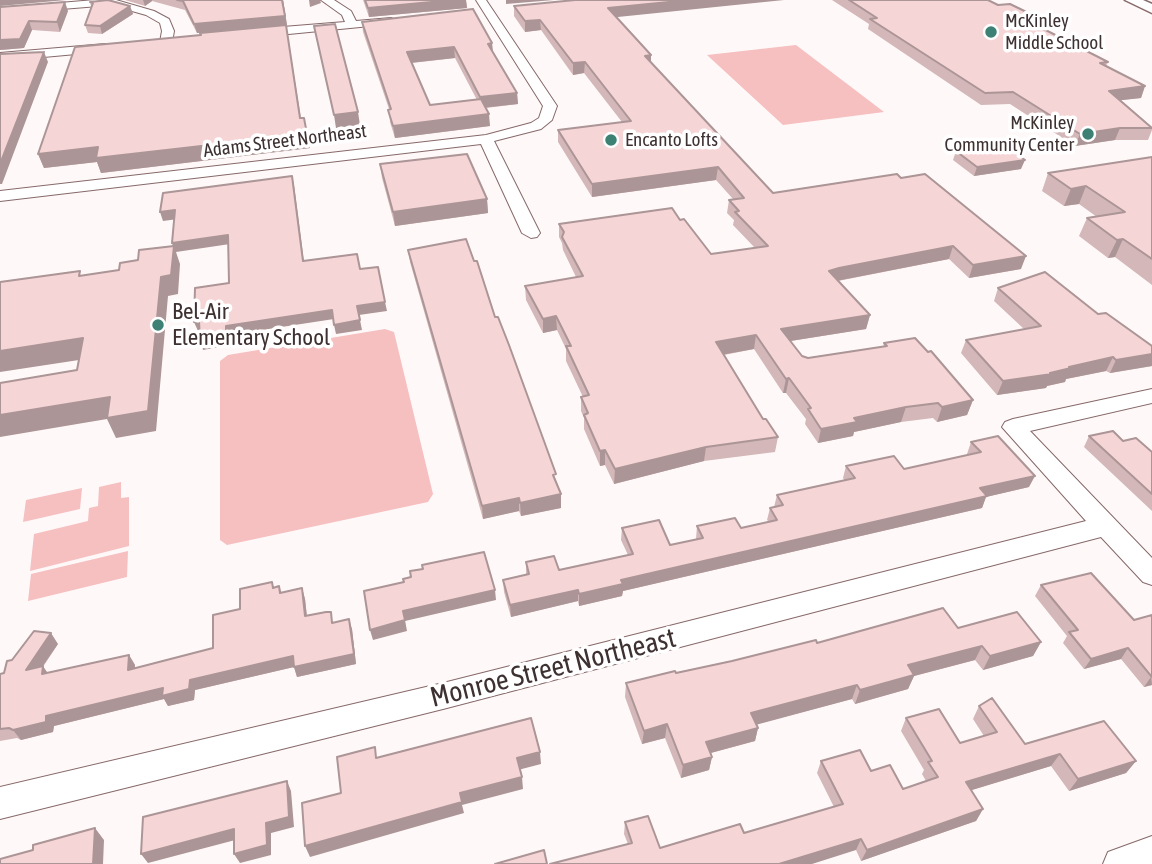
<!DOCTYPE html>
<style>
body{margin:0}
canvas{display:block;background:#fff8f8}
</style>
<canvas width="1152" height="864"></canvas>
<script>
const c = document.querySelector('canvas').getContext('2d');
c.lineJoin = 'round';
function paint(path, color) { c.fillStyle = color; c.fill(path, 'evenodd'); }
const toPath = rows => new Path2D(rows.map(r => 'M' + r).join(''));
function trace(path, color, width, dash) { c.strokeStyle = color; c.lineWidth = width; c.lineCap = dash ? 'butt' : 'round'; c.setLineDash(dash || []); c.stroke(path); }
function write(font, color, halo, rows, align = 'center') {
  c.font = font + ' "Asap Condensed",sans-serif'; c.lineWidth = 7; c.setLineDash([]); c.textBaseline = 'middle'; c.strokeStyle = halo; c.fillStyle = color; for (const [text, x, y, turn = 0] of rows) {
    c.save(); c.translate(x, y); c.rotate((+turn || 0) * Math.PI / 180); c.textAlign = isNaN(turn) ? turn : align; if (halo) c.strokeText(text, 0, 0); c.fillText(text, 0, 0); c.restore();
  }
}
paint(toPath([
 [796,45,884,112,783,125,707,55],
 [385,329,394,332,433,494,428,502,227,545,220,540,220,361,228,355],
 [121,482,121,498,129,497,129,546,30,571,34,534,88,521,89,508,98,506,99,487],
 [82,488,80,509,23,522,26,500],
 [128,551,127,577,28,601,31,574]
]), '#f6bfc0');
const minor = toPath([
 [95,0,116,0,154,11,169,19,174,31,172,42,166,46,160,42,162,31,160,23,146,15,111,5,0,14,0,8,95,0],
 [321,0,334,0,351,11,356,21,391,18,397,21,391,24,258,37,252,33,258,29,345,22,342,15,321,0],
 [476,0,486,0,557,106,552,120,541,129,494,141,540,233,537,237,531,238,522,233,481,144,0,201,0,191,486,135,531,123,539,118,543,106,476,0],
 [105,44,111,48,109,51,0,61,0,53,105,44],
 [1152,389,1152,403,1030,431,1152,558,1152,585,1143,582,1101,537,443,709,0,819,0,787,443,683,1086,521,1002,427,1005,422,1013,419,1152,389],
 [1152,836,1152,864,1103,864,1108,852,1152,836]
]);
const tertiary = toPath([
 [1125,0,1143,0,1152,4,1152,13,1125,0]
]);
trace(minor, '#86696a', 2);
trace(tertiary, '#86696a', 3);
paint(minor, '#fff');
paint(tertiary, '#fff');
paint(toPath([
 [125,0,283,0,287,25,255,28,286,25,301,118,310,148,101,173,97,162,44,168,38,154,200,35,200,33,197,33,185,10,152,1,145,6],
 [363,0,466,0,467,8,369,17],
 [832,0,988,0,998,5,1043,20,1041,27,1108,62,1106,66,1145,86,1141,98,1121,100,1152,127,1152,130,1148,140,1115,140,1075,146,1010,104,981,105,868,29,869,24],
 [90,2,130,6,133,14,102,34,88,33,85,25,91,6],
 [514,6,616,18,651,55,651,63,773,193,897,174,1021,269,969,278,949,259,838,281,870,315,866,329,790,341,802,356,808,358,883,347,884,343,973,400,967,415,937,422,933,418,901,422,854,432,853,436,818,443,805,424,806,419,786,393,783,393,754,349,724,355,763,419,778,437,775,452,704,461,614,484,605,465,600,466,584,429,584,418,581,411,581,397,583,397,566,361,566,349,557,330,543,333,526,300,525,286,576,277,563,250,562,243,559,237,559,224,680,220,711,254,755,248,733,225,734,220,727,213,729,200,733,199,716,180,592,197,558,142,558,130,622,122,584,73,573,75,541,30,525,32,514,16],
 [0,7,68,11,60,32,32,30,24,48,0,50],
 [362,22,492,43,493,53,517,93,518,104,486,108,490,126,395,138,390,122,389,109,363,32],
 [455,58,477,100,430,105,412,63],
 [956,151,1021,169,974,176,953,160],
 [1152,157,1152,285,1115,257,1108,258,1079,236,1087,218,1097,217,1079,204,1064,206,1042,191,1048,173],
 [380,164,487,199,488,213,395,226,382,178],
 [408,250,495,317,561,494,561,508,521,516,519,511,483,519,410,262],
 [998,288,1098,314,1152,346,1152,366,1110,373,1106,371,1066,379,1065,382,1047,386,1046,388,997,395,961,353,966,340,1024,329,994,301],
 [1089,436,1123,441,1152,452,1152,511,1084,447],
 [971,442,1029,487,986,497,982,508,623,591,622,596,579,606,578,601,511,617,504,592,503,580,526,575,526,562,559,570,628,555,621,540,622,528,670,545,696,539,697,526,741,528,769,522,767,520,770,508,774,507,777,495,845,481,843,478,846,466,904,469,968,455,967,454],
 [1041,585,1134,620,1152,615,1152,685,1144,687,1121,659,1084,669,1063,643,1067,636,1035,596],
 [279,586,282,593,302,588,305,599,307,616,334,622,352,629,356,664,297,677,294,667,195,690,194,700,168,706,164,699,54,726,53,732,21,740,17,738,0,741,0,674,4,673,12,660,58,644,43,667,48,673,129,655,135,665,135,668,213,648,240,609,274,588],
 [958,628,1041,642,1033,656,983,670,975,660,914,676,908,689,855,704,852,699,757,724,758,728,755,741,711,753,712,757,709,770,681,778,665,738,642,744,625,697,626,683,817,643],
 [979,706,1025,744,1136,761,1126,773,1069,791,1051,766,971,790,983,809,976,821,861,861,856,850,550,864,628,844,624,834,625,822,660,848,744,833,834,807,817,773,821,761,871,771,903,789,926,781,922,774,924,770,901,731,906,718,960,743,984,736,973,719]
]), '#d4b7b8');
paint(toPath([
 [0,0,66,0,0,6],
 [143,0,152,0,152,1,145,6],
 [283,0,287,25,197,33,194,24],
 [309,0,320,0,321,3,310,7],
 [453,0,466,0,467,8,369,17,368,8],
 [506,0,554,0,506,4],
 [689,0,784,0,608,18,608,8],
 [65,2,68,11,60,32,57,22],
 [130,6,133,14,102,34,100,26],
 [540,20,541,30,525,32,525,21],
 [1043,20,1040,31,1030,22],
 [29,21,32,30,24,48,0,50,0,40],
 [492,43,493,54,488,44],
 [454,47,455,58,409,63,407,52],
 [44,52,48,62,2,184,0,184,0,164],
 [651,55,651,66,645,56],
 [585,62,584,73,573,75,573,63],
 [1145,86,1141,98,1105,102,1109,91],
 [517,93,518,104,481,108,480,97],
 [358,112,360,125,336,128,334,115],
 [489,114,490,126,395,138,393,126],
 [304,118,310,148,101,173,97,162,44,168,38,154],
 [1120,128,1115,140,1075,146,1080,134],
 [1025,160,1021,169,974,176,977,167],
 [718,167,716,180,592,197,592,184],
 [292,176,294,185,305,270,303,261],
 [1086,186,1079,204,1064,206,1071,189],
 [487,199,488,213,395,226,393,212],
 [175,210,178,219,163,221,160,212],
 [228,235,230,244,176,252,180,264,178,294,168,296,156,431,116,438,107,419,0,437,0,415,110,397,173,247,172,243],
 [1123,239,1115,257,1108,258,1117,240],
 [953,246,949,259,836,281,829,271,839,268],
 [1026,256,1021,269,969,278,973,265],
 [385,302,387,311,359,315,357,306],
 [332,310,334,319,229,335,229,345,203,350,200,340,226,326],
 [870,315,866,329,778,343,781,329],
 [556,316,557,330,543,333,543,319],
 [360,320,362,330,336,334,334,325],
 [199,321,202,330,198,331,194,322],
 [756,335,754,349,715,356,716,342],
 [83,338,92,358,0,372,0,351],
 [1152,354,1152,366,1110,373,1116,360],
 [1113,357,1106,371,1066,379,1065,382,1047,386,1046,388,997,395,1003,381,1050,373,1069,367],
 [789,378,786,393,783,393,786,379],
 [973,400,967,415,937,422,942,407],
 [906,407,901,422,854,432,853,436,818,443,821,429,854,418],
 [706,447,704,461,614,484,615,469],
 [605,450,605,465,600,466,600,451],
 [1035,476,1029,487,986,497,982,508,623,591,622,596,579,606,579,594,621,580,980,488],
 [561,494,561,508,521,516,520,503],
 [519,498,519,511,483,519,482,506],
 [302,588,305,599,308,627,305,616],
 [495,590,496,600,405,621,403,611],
 [578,590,578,601,511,617,510,605],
 [349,619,352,629,356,664,297,677,294,667,195,690,194,700,168,706,164,699,54,726,53,732,21,740,13,730,46,716,190,680],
 [405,620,407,631,373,640,370,630],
 [51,633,58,644,33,680,26,670],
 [1041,642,1033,656,983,670,990,656],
 [982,646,975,660,914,676,908,689,855,704,860,690,908,665],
 [1128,648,1121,659,1084,669,1091,659],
 [129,655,135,665,134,680,128,670],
 [43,666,50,677,42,674],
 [1151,677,1152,685,1144,687],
 [857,685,852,699,748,727,751,713],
 [667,724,665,738,642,744,644,731],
 [758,728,755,741,703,755,706,742],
 [540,752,541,764,518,770,517,758],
 [1060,754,1051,766,959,794,966,782],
 [712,757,709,770,681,778,683,765],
 [1136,761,1126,773,1069,791,1078,779],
 [522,777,523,789,462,805,464,813,310,857,305,846,460,793],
 [287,781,291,791,294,827,271,833,271,855,240,863,234,854,266,823],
 [983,809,976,821,861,861,867,850],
 [95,828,104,840,103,864,93,864],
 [234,829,239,839,148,863,141,854],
 [861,839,856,850,812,864,779,864]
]), '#ac9596');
const building = toPath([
 [108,0,130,6,100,26,85,25,93,3,90,2,108,0],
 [177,0,282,0,285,16,194,24,183,1,177,0],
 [365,0,453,0,368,8,365,0],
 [575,0,689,0,608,8,651,55,645,56,773,193,897,174,901,178,925,174,1026,256,973,265,953,246,839,268,829,271,870,315,781,329,802,356,808,358,887,346,884,343,915,338,928,352,931,351,973,400,942,407,938,403,906,407,854,418,857,422,821,429,808,409,811,408,789,378,786,379,756,335,716,342,763,419,766,419,778,437,706,447,615,469,605,450,600,451,584,415,588,413,581,397,589,395,566,346,571,346,556,316,543,319,525,286,583,276,562,237,564,232,559,224,672,208,680,220,684,219,711,254,768,246,735,212,739,211,729,200,744,198,718,167,592,184,558,130,631,121,585,62,573,63,540,20,525,21,514,6,575,0],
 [849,0,988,0,998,5,1010,4,1043,20,1030,22,1108,62,1100,63,1145,86,1109,91,1152,128,1120,128,1080,134,1013,92,985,93,870,19,877,18,849,0],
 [65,2,57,22,29,21,20,39,0,40,0,7,65,2],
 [473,9,492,43,488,44,517,93,480,97,454,47,407,52,430,105,481,99,489,114,393,126,388,110,391,109,362,22,473,9],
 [335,24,358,112,334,115,314,26,335,24],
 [286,25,300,118,304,118,307,134,96,158,98,147,38,154,75,47,201,35,200,33,286,25],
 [44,52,0,164,0,54,44,52],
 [1004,145,1025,160,977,167,956,151,1004,145],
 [467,154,487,199,393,212,380,164,467,154],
 [1152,157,1152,259,1123,239,1117,240,1087,218,1125,212,1086,186,1071,189,1048,173,1152,157],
 [292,176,303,261,357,254,360,269,378,267,385,302,357,306,360,320,334,325,332,310,226,326,226,336,200,340,199,321,194,322,195,288,229,283,228,235,172,243,175,210,160,212,163,193,292,176],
 [466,239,474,261,477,261,495,317,498,317,509,345,556,474,553,475,561,494,520,503,519,498,482,506,408,250,466,239],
 [174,246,171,275,161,277,148,411,107,418,110,397,0,415,0,383,77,370,83,338,0,351,0,282,80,271,79,276,119,270,120,263,138,260,139,250,174,246],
 [1045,272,1098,314,1106,313,1152,346,1152,354,1116,360,1113,357,1069,367,1071,368,1050,373,1052,374,1003,381,966,340,1041,326,998,288,1045,272],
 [1113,431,1123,441,1136,438,1152,452,1152,494,1089,436,1113,431],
 [998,436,1035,476,980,488,987,496,621,580,623,584,579,594,578,590,510,605,503,580,529,574,526,562,554,556,559,570,633,554,622,528,659,520,670,545,703,538,697,526,735,518,741,528,777,520,770,508,783,505,777,495,855,478,846,466,894,456,904,469,981,452,971,442,998,436],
 [484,552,495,590,403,611,405,620,370,630,364,591,404,582,403,579,411,577,410,571,423,569,422,565,484,552],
 [1091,573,1134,620,1152,615,1152,677,1128,648,1091,659,1069,632,1078,630,1041,585,1091,573],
 [272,582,273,588,279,586,280,593,302,588,305,616,326,612,331,612,332,623,349,619,354,654,294,667,293,656,190,680,189,689,162,696,163,688,46,716,46,722,13,730,9,728,0,729,0,674,4,673,7,661,12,660,34,631,51,633,26,670,43,666,42,674,129,655,128,670,213,648,213,615,240,609,240,589,272,582],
 [943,608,958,628,1017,612,1041,642,990,656,982,646,908,665,914,675,860,690,857,685,751,713,758,728,706,742,712,757,683,765,667,724,644,731,626,683,675,671,676,673,732,661,816,640,817,643,943,608],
 [992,698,1025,744,1104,721,1136,761,1078,779,1060,754,966,782,983,809,867,850,861,839,779,864,550,864,632,843,625,822,648,816,660,848,740,824,744,833,843,804,821,761,860,750,871,771,890,765,903,789,938,777,928,762,932,761,906,718,939,709,960,743,997,732,979,706,992,698],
 [531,718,540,752,517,758,522,777,460,793,462,802,305,846,302,803,341,793,337,757,375,747,376,758,531,718],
 [287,781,289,817,266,823,267,845,234,854,234,829,141,854,143,817,287,781],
 [95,828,93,864,0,864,0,859,33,850,33,845,95,828],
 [544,850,547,864,495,864,544,850]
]);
paint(building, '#f6d5d6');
trace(building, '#ac9596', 2);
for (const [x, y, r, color] of [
 [991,32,7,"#3d8074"],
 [1088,134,7,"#3d8074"],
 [611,140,7,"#3d8074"],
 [158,325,7,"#3d8074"]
]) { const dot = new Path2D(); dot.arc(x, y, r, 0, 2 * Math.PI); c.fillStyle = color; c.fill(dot); trace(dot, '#fff', 2.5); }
write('19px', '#3e3132', '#fff', [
 ["McKinley",1005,21],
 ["Middle School",1005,43],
 ["McKinley",1074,123,"right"],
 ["Community Center",1074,145,"right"],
 ["Encanto Lofts",625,140]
], 'left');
write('19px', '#3e3132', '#fff', [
 ["Adams Street Northeast",285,141,-7]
]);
write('23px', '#3e3132', '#fff', [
 ["Bel-Air",172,312],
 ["Elementary School",172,338]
], 'left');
write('28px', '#3e3132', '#fff', [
 ["Monroe Street Northeast",553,668,-14]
]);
</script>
